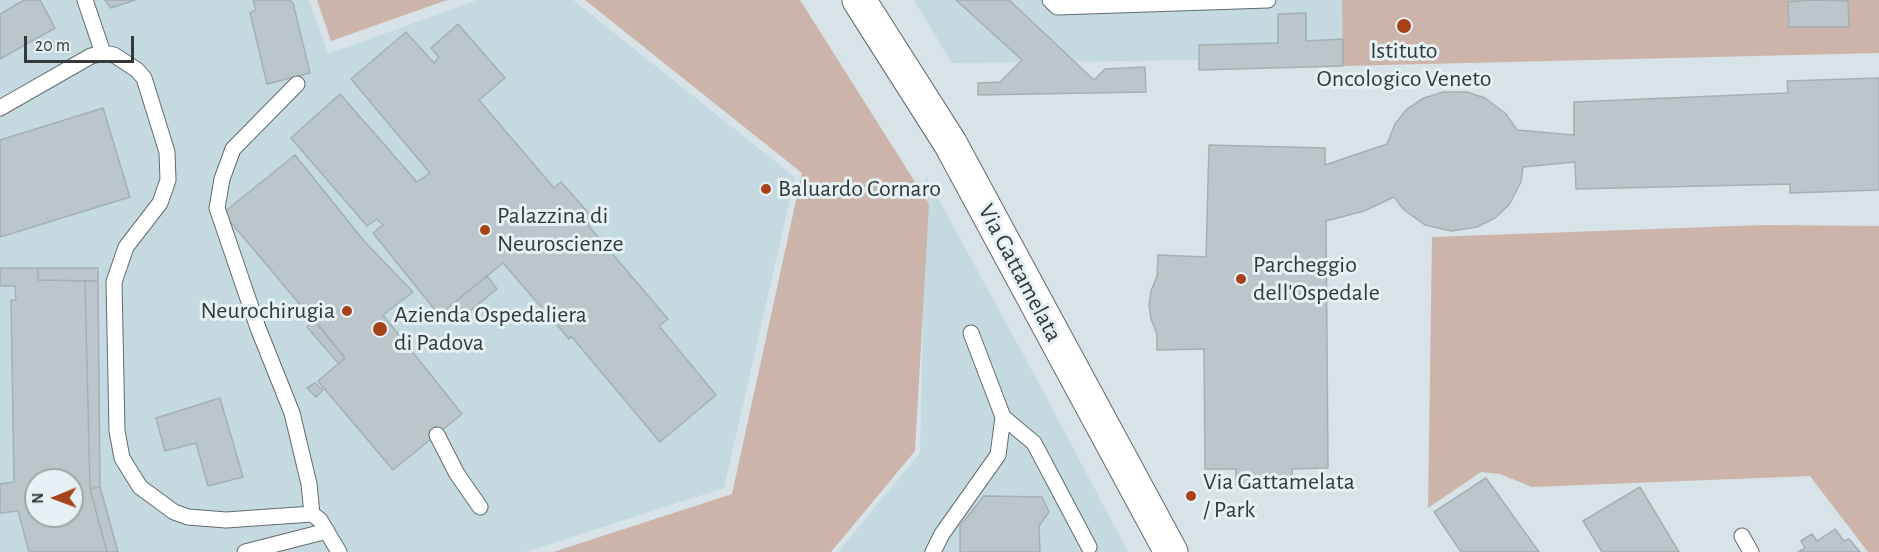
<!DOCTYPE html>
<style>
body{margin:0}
#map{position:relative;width:1879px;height:552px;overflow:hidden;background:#d8e3e7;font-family:"Alegreya Sans",sans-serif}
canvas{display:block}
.north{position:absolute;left:24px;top:468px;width:60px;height:60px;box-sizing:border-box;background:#e5f1f4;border:2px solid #9ea7aa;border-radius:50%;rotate:269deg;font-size:16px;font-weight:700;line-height:24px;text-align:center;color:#34393a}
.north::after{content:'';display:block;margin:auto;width:21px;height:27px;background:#a7411a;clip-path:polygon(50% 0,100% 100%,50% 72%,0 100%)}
.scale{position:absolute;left:24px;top:36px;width:110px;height:27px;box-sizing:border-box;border:3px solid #34393a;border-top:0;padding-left:8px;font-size:18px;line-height:21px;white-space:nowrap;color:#34393a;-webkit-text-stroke:4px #e5f1f4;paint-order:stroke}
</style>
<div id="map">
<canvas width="1879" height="552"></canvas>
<div class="north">N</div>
<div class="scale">20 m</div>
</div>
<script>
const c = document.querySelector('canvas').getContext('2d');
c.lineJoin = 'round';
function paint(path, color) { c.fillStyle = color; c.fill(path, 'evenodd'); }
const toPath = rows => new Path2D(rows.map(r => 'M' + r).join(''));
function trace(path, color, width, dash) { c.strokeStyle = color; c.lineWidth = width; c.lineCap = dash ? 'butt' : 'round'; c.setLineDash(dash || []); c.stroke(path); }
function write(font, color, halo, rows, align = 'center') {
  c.font = font + ' "Alegreya Sans",sans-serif'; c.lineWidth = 6; c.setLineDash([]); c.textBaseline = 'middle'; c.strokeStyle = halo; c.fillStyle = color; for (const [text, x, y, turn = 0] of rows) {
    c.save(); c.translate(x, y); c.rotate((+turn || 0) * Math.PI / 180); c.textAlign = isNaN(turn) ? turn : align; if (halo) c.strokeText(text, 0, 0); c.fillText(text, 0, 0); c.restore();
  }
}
paint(toPath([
 [0,0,309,0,328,54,477,0,573,0,795,177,724,488,525,552,0,552],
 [36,480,72,480,72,516,36,516],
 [914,0,1879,0,1879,52,952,63],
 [926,176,1042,389,1128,552,838,552,920,453]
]), '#c5d9e0');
paint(toPath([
 [317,0,447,0,331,41],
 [585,0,800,0,929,204,915,451,831,552,553,552,732,494,802,173],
 [1342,0,1879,0,1879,53,1343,66],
 [1764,225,1879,226,1879,552,1868,552,1810,476,1532,487,1500,474,1481,472,1428,508,1432,237]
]), '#cdb4ab');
const building = toPath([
 [24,0,40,0,55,28,0,59,0,14,24,0],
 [105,0,135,0,111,8,105,0],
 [253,0,289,0,293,3,310,73,267,84,250,13,256,10,253,0],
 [956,0,1009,0,1094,80,1105,69,1145,67,1146,92,978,95,978,83,1000,82,1022,60,956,0],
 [1812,0,1848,1,1849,27,1789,27,1788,2,1812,0],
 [1306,13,1306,41,1343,39,1343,66,1199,70,1199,45,1278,43,1278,14,1306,13],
 [458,24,505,78,479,100,554,188,561,182,593,218,587,224,668,319,659,326,716,395,660,442,571,336,569,339,503,263,439,315,373,233,383,225,377,219,367,226,291,138,340,94,417,182,430,173,351,79,406,32,434,63,439,57,431,48,458,24],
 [1879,78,1879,190,1790,193,1790,184,1576,189,1575,162,1523,167,1521,182,1509,205,1495,218,1477,227,1451,231,1425,225,1404,210,1394,197,1364,211,1326,221,1328,468,1292,469,1293,485,1236,485,1236,469,1205,469,1204,349,1157,350,1157,334,1151,319,1149,305,1151,291,1157,276,1158,255,1206,257,1209,145,1325,148,1325,165,1387,144,1395,124,1407,109,1424,98,1443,92,1467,92,1485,98,1506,114,1517,130,1574,135,1574,102,1788,93,1787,81,1879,78],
 [103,108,130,197,0,237,0,140,103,108],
 [295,155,364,241,413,292,383,315,462,414,393,470,318,381,345,358,223,213,295,155],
 [0,268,38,268,38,280,85,281,90,489,107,552,29,552,18,511,0,513,0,484,14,482,11,300,16,300,15,286,0,286,0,268],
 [36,480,72,480,72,516,36,516,36,480],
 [38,268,98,268,98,281,38,280,38,268],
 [487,276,497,289,465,315,455,302,487,276],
 [85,281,98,281,100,487,90,489,85,281],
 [314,319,345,358,339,364,307,327,314,319],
 [315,383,323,390,316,397,307,388,315,383],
 [220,398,243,477,208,486,196,443,165,451,156,418,220,398],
 [1486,478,1539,552,1461,552,1434,512,1486,478],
 [100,487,118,552,107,552,90,489,100,487],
 [1640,487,1679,552,1602,552,1583,521,1640,487],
 [984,496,1042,497,1049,512,1039,526,1040,552,960,552,960,526,984,496],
 [1835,529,1844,541,1849,539,1860,552,1798,552,1805,548,1801,541,1812,534,1817,541,1835,529]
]);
paint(building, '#bbc6ca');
trace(building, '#a4b0b3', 1.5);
const lane = toPath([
 [85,0,103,53],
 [1050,0,1057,7,1268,0],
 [297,84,233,149,222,179,217,208,258,328,292,413,309,484,312,514],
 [0,108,91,56,103,53,114,55,137,70,144,78,167,152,168,180,160,203,126,247,114,282,117,431,122,458,140,487,174,512,188,517,226,520,312,514,320,520,339,552],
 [1003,417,1034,443,1089,547],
 [437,435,457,474,480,507],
 [1742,536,1751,552],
 [245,552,327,531],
 [933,552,942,534,998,455,1003,417,971,333]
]);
const secondary = toPath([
 [859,0,950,143,1171,552]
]);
trace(lane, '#626c6f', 17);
trace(secondary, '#626c6f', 35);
trace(lane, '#fff', 15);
trace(secondary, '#fff', 33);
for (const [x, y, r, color] of [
 [1404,26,8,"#a7411a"],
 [766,189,6,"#a7411a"],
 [485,230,6,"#a7411a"],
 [1241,279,6,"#a7411a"],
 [347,311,6,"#a7411a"],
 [380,329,8,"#a7411a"],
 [1191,496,6,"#a7411a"]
]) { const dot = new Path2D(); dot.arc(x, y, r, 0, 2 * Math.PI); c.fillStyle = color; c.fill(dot); trace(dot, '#e5f1f4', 2); }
write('24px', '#34393a', '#e5f1f4', [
 ["Istituto",1404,51,"center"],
 ["Oncologico Veneto",1404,79,"center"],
 ["Baluardo Cornaro",778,189],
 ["Palazzina di",497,216],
 ["Neuroscienze",497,244],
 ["Parcheggio",1253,265],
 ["dell'Ospedale",1253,293],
 ["Neurochirugia",335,311,"right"],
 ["Azienda Ospedaliera",394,315],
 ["di Padova",394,343],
 ["Via Gattamelata",1203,482],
 ["/ Park",1203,510]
], 'left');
write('24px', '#34393a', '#e5f1f4', [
 ["Via Gattamelata",1020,273,62]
]);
</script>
